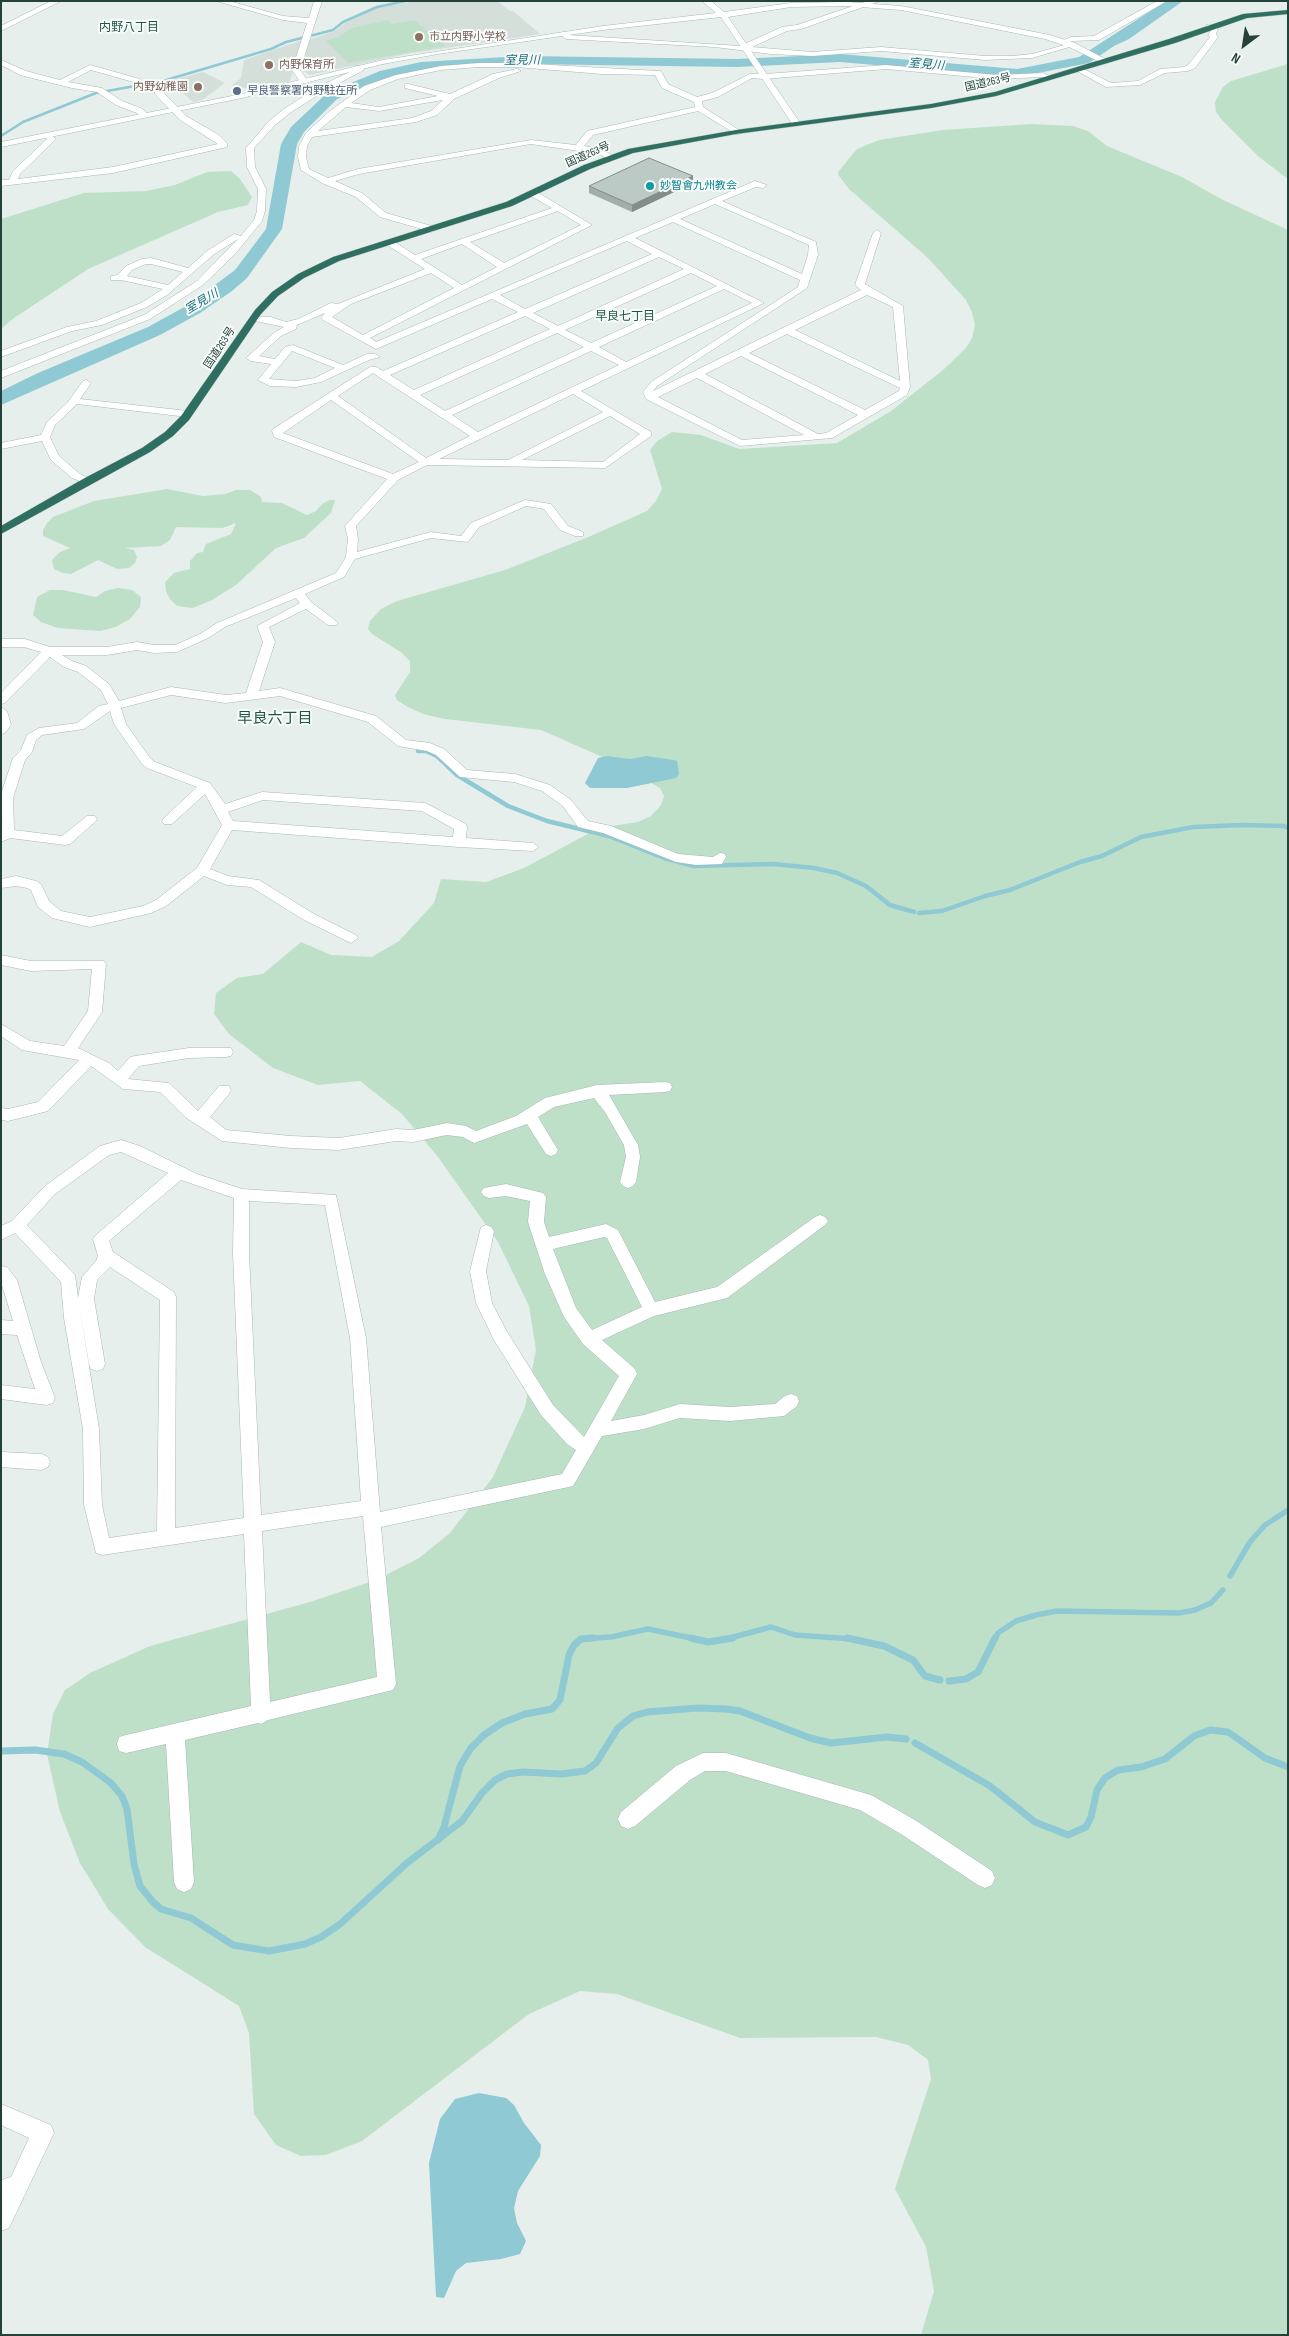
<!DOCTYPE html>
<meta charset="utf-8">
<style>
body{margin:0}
#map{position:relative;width:1289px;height:2336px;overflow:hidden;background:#e6efeb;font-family:"Sofia Sans Condensed",sans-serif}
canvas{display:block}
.frame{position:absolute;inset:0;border:2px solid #24423a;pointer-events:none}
.north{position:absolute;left:1219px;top:20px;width:50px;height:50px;-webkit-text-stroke:4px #f7fbf9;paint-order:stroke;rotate:211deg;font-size:14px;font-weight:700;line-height:20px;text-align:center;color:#24423a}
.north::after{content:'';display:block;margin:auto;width:18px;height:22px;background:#24423a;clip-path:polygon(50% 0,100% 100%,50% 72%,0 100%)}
</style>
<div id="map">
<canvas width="1289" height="2336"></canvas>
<div class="frame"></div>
<div class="north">N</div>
</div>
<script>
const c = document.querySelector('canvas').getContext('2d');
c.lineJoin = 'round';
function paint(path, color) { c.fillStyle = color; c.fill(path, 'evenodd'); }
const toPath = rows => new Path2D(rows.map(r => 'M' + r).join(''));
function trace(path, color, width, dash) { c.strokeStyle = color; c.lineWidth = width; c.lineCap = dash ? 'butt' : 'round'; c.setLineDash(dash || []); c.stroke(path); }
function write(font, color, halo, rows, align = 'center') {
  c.font = font + ' "Sofia Sans Condensed","Noto Sans JP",sans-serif'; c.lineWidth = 4; c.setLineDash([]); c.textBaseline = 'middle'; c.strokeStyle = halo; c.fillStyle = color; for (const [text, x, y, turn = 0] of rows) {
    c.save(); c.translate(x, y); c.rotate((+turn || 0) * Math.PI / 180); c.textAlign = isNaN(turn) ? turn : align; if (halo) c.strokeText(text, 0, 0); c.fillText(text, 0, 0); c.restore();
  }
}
paint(toPath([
 [415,1,497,1,510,11,513,11,540,34,406,54,310,75,302,70,309,40,335,31,347,22,378,7],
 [303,40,290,81,253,90,232,85,241,78,244,60],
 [203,72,225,83,202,100,193,102,170,81]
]), '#d4dfda');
paint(toPath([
 [388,20,393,24,414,20,446,46,348,63,326,41,340,36,352,28],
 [1288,64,1288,179,1259,157,1222,120,1216,112,1215,102,1223,87,1231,81],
 [1031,124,1073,126,1088,131,1107,146,1182,177,1223,200,1288,230,1288,2335,921,2335,934,2291,926,2247,895,2189,931,2079,928,2060,908,2045,876,2037,740,2038,617,1994,580,1991,529,2014,362,2141,326,2155,301,2156,276,2145,254,2114,249,2033,239,2006,145,1947,108,1909,80,1863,60,1812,47,1754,53,1714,65,1690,90,1673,150,1646,310,1602,376,1580,419,1558,450,1533,493,1477,525,1407,536,1350,529,1306,498,1242,438,1157,402,1114,360,1081,318,1085,273,1068,229,1034,214,1014,216,993,237,978,263,974,301,942,331,955,372,957,399,941,434,903,441,879,486,882,524,868,599,828,638,822,651,816,661,805,664,796,660,788,616,763,541,730,445,719,423,714,406,706,397,700,395,695,410,672,410,661,402,653,372,634,368,629,370,621,381,609,397,601,505,570,586,538,647,511,656,501,662,489,650,450,657,441,672,432,701,435,739,449,837,443,891,411,943,370,966,348,972,338,975,325,972,312,966,300,928,258,849,189,839,176,838,172,857,149,879,140,943,130],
 [231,171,240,179,252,197,248,205,218,212,88,269,14,318,1,329,1,219,84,193,146,191,175,185,207,172],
 [167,489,203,496,225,494,236,490,250,490,261,497,262,502,282,503,307,515,316,511,322,504,330,500,335,500,331,513,304,538,276,548,236,585,212,600,193,608,177,606,170,599,166,591,165,582,174,573,190,569,190,561,197,553,203,552,206,544,231,534,236,523,223,528,176,527,170,540,161,546,125,548,134,550,137,557,135,563,129,568,117,569,98,560,71,574,63,573,54,569,52,560,60,552,70,548,43,536,43,530,47,523,53,517,94,501],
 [118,588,132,590,141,597,140,607,130,619,116,627,100,631,58,628,41,622,33,615,37,597,50,590,63,590,96,597,105,591]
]), '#bfe0c8');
paint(toPath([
 [607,756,630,759,646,756,674,760,677,761,679,774,676,778,627,788,590,788,585,783,598,758],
 [479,2093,506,2098,514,2105,524,2123,541,2145,540,2156,518,2191,514,2208,517,2223,526,2241,520,2254,501,2259,466,2263,456,2271,444,2298,436,2297,429,2163,440,2119,455,2099]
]), '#8ec9d4');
trace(toPath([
 [1,136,23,122,96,93,163,81,271,49,286,42,333,30,343,22,377,7,405,1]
]), '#8ec9d4', 2.5);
trace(toPath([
 [418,751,426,751,437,756,457,775,508,806,547,821,609,836,664,858,694,866,773,864,814,868,837,873,866,886,890,905,914,912],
 [919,913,942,911,985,896,1010,890,1080,862,1102,856,1141,837,1193,827,1242,825,1284,826,1288,828]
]), '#8ec9d4', 4.5);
trace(toPath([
 [1230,1576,1250,1542,1265,1525,1288,1510],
 [580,1639,611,1637,648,1629,696,1639],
 [726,1639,771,1627,795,1635,853,1639],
 [995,1639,998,1633,1016,1621,1036,1615,1057,1611,1179,1613,1195,1610,1211,1603,1223,1590]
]), '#8ec9d4', 5.5);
trace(toPath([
 [691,1638,708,1642,733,1638],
 [847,1638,884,1646,913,1660,925,1676,940,1680],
 [949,1681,966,1679,978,1672,995,1638],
 [915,1743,990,1786,1035,1822,1068,1835,1086,1827,1091,1817,1097,1790,1105,1778,1118,1770,1141,1767,1165,1759,1194,1736,1210,1730,1228,1732,1265,1758,1288,1767],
 [1,1751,35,1750,64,1754,82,1762,111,1783,122,1796,127,1809,134,1864,140,1886,153,1902,161,1909,191,1918,233,1945,269,1951,305,1944,321,1937,339,1925,407,1863,462,1821,482,1793,495,1780,507,1774,523,1772,561,1774,585,1771,596,1763,618,1728,633,1716,647,1712,698,1708,726,1709,740,1711,810,1738,831,1743,887,1737,906,1739],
 [438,1840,444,1827,460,1766,471,1748,484,1735,502,1723,525,1714,552,1709,560,1700,569,1655,574,1645,581,1639,593,1638]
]), '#8ec9d4', 7);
paint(toPath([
 [1166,1,1183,1,1129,39,1114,46,1089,63,1017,77,840,62,737,67,523,64,421,70,390,77,337,99,304,132,297,144,282,229,247,278,232,291,200,313,160,335,1,405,1,391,38,373,148,327,188,305,235,270,266,229,281,144,291,127,327,93,380,71,421,62,523,56,737,59,840,54,1017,69,1079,57,1166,1]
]), '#8ec9d4');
const street = toPath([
 [51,1,61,1,1,31,1,26,51,1],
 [216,1,229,1,283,16,309,18,314,1,322,1,300,70,308,81,307,83,301,83,292,70,307,23,283,20,216,1],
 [868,1,880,1,801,29,787,31,752,47,812,52,881,47,985,56,1013,56,1032,54,1072,43,1076,45,1032,58,985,60,881,51,812,56,771,54,715,47,566,39,559,34,563,32,568,35,740,46,782,27,797,25,868,1],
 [1157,1,1167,1,1099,40,1072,41,1063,44,1059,42,1071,37,1094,36,1157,1],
 [1207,25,1218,28,1216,34,1218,37,1195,68,1188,71,1165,73,1140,85,1106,87,1075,70,1082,68,1111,83,1138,81,1160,69,1184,67,1189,64,1210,37,1208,34,1211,31,1206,27,1207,25],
 [1,60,26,71,60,80,90,65,140,79,140,83,137,83,91,70,68,82,102,88,122,101,143,109,149,116,142,118,137,113,116,105,97,92,72,88,20,75,1,65,1,60],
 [479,63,516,63,658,71,661,71,668,84,697,97,712,93,750,74,765,74,886,65,997,75,1043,73,1054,78,1050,80,1042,77,997,79,886,69,763,79,752,78,718,97,702,101,703,107,739,130,739,134,736,134,698,111,593,135,584,146,604,150,614,157,610,160,599,154,531,144,359,174,335,181,362,193,386,213,435,227,436,229,432,232,380,217,356,197,322,183,301,170,298,157,299,146,306,133,330,111,364,86,396,75,441,66,479,63],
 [479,67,516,67,602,74,655,75,662,88,694,102,695,107,587,131,576,145,531,140,358,169,328,178,309,169,306,157,307,146,312,137,416,122,437,115,454,99,499,78,521,71,517,69,493,74,450,94,408,84,405,84,405,88,438,96,379,107,351,103,370,90,398,79,441,70,479,67],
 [443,100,431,111,412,118,318,131,346,107,379,111,443,100],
 [356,66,362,66,364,70,324,91,290,113,275,125,254,148,255,167,266,189,265,211,262,221,236,253,203,285,150,319,1,378,1,371,144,315,197,281,238,239,213,255,167,295,147,307,102,325,72,331,1,357,1,351,67,327,96,321,141,303,163,289,121,280,111,280,111,276,118,275,126,266,142,259,151,258,188,268,207,251,234,234,241,236,254,220,257,211,258,189,247,167,246,148,269,121,284,109,318,87,356,69,356,66],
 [146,264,151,264,183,272,168,285,127,276,132,270,146,264],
 [155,90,161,90,186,116,219,135,227,143,227,147,113,173,1,186,1,180,9,180,13,171,47,139,44,135,48,133,56,139,20,174,18,179,113,167,218,144,180,120,155,94,155,90],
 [755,181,767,185,763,188,756,187,722,201,816,242,818,255,807,288,657,386,653,391,861,290,855,285,873,233,877,230,881,233,865,284,903,306,910,387,907,395,832,438,740,446,646,399,643,392,651,382,798,287,800,280,673,222,635,238,764,303,581,391,651,432,651,436,605,468,427,465,398,480,356,526,358,539,357,552,431,532,461,536,471,523,525,500,551,504,568,526,583,532,583,536,575,536,560,530,544,509,526,506,479,527,468,542,431,538,355,559,344,577,305,594,311,602,336,621,338,623,336,625,328,625,306,609,269,627,275,642,259,691,280,688,376,716,406,740,430,743,444,749,467,770,515,774,550,785,571,800,588,821,611,826,678,854,713,857,720,853,725,854,726,857,722,864,696,865,676,862,603,833,578,827,563,806,542,791,514,782,460,777,436,755,427,751,398,746,368,722,280,696,226,703,171,695,121,708,126,724,150,758,155,762,210,783,225,804,262,792,425,803,466,824,467,827,466,838,533,843,539,847,533,851,459,847,232,830,210,869,228,876,259,880,314,914,356,935,358,938,351,943,304,920,251,887,227,885,204,876,166,906,151,913,90,927,52,918,38,907,31,890,27,888,16,886,1,888,1,879,16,876,36,881,41,884,49,901,61,911,90,917,143,906,156,900,197,868,222,825,205,794,172,824,164,824,162,821,164,818,197,787,147,768,142,764,114,724,110,711,84,729,42,735,36,740,32,752,25,760,13,798,14,830,62,836,87,816,95,816,97,819,95,822,70,844,65,845,10,838,1,842,1,794,13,758,21,750,27,735,39,728,77,723,99,706,108,704,101,690,78,672,64,667,50,657,5,703,1,704,1,693,41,652,24,647,1,647,1,639,25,639,50,647,107,647,137,642,154,645,175,645,200,634,217,623,336,573,346,557,348,539,345,526,387,479,274,437,272,431,273,429,370,367,376,367,383,371,518,312,492,299,376,349,323,320,321,318,325,313,297,325,296,329,281,336,259,356,275,359,285,347,293,345,343,365,367,354,375,354,380,357,369,360,321,382,296,387,270,386,258,380,271,364,251,361,246,358,275,332,284,327,251,320,251,316,271,317,286,322,298,319,331,303,338,304,425,269,387,245,387,241,393,241,415,255,552,208,531,196,531,192,537,192,592,225,370,338,376,342,755,181],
 [715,204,809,245,808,255,802,274,680,219,715,204],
 [558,211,581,225,504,263,470,242,558,211],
 [627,241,652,254,525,309,500,295,627,241],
 [462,244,497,267,462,285,421,259,462,244],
 [659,257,684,269,558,326,533,313,659,257],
 [431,273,454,288,363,335,332,317,351,304,431,273],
 [691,273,717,286,591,343,565,330,691,273],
 [724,289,752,303,626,362,599,347,724,289],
 [867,295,893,307,900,381,795,330,867,295],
 [525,316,550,329,414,390,390,375,525,316],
 [557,333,584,347,445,411,420,395,557,333],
 [787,334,900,388,899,391,865,410,749,353,787,334],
 [292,351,335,368,315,378,296,381,269,379,292,351],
 [591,351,619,365,478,432,452,415,591,351],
 [741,356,858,415,826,433,818,434,705,374,741,356],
 [373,373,379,377,470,436,426,458,338,396,373,373],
 [697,378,804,435,742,440,658,397,697,378],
 [573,394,603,412,508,460,439,459,573,394],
 [331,400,419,462,393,474,283,433,331,400],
 [610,416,640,434,603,462,522,460,610,416],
 [296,598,300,603,257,626,263,642,246,693,226,695,171,687,119,701,109,684,86,666,72,661,62,655,107,655,137,650,154,653,177,652,208,638,225,627,296,598],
 [263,800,422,811,454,829,453,837,233,821,228,812,263,800],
 [86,380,91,383,80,399,188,411,193,414,188,417,77,404,55,425,50,437,59,456,80,474,91,479,91,483,87,484,72,478,51,460,42,441,1,449,1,443,41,435,47,422,68,402,83,381,86,380],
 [1,707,7,711,11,725,5,733,1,734,1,707],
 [1,955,31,961,104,961,106,964,102,1012,78,1048,109,1063,118,1071,130,1057,135,1056,189,1048,231,1048,233,1052,231,1056,226,1057,189,1058,139,1066,128,1079,169,1083,198,1111,219,1086,229,1086,231,1090,229,1094,210,1117,226,1130,291,1136,339,1138,396,1129,413,1130,447,1123,466,1126,476,1131,516,1116,545,1098,597,1085,665,1082,670,1083,672,1087,670,1091,665,1092,609,1095,638,1145,640,1157,636,1182,633,1186,628,1188,623,1186,620,1182,626,1157,624,1145,605,1112,594,1098,554,1107,538,1117,558,1150,556,1154,551,1156,546,1154,527,1124,474,1143,463,1137,447,1135,413,1142,396,1141,339,1150,291,1148,222,1141,185,1117,160,1092,123,1089,91,1066,48,1111,8,1121,1,1120,1,1108,8,1109,38,1102,79,1060,22,1050,1,1036,1,1024,30,1041,64,1046,88,1011,92,969,31,971,1,965,1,955],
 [121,1140,140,1146,197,1174,242,1189,336,1195,366,1338,380,1512,562,1474,576,1450,567,1444,541,1415,494,1340,476,1303,470,1271,481,1227,486,1225,491,1227,494,1231,486,1271,492,1303,506,1330,553,1405,584,1437,619,1376,583,1344,564,1317,545,1274,528,1222,530,1201,506,1196,489,1198,484,1196,481,1192,484,1188,506,1184,543,1193,546,1197,544,1222,549,1237,606,1224,618,1230,655,1302,717,1287,815,1217,820,1215,825,1217,828,1221,825,1225,727,1298,654,1316,602,1340,635,1369,637,1374,611,1421,644,1415,680,1404,730,1407,775,1404,785,1396,791,1394,797,1396,799,1401,797,1406,784,1416,730,1421,680,1418,644,1429,602,1436,573,1486,381,1527,396,1684,393,1690,268,1720,261,1724,258,1723,185,1740,194,1882,191,1889,184,1892,177,1889,174,1882,166,1744,126,1753,119,1751,117,1744,119,1737,126,1735,251,1706,244,1534,102,1555,96,1553,84,1505,83,1429,64,1318,61,1282,15,1233,1,1240,1,1226,12,1221,45,1186,100,1146,121,1140],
 [121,1152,168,1173,96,1235,93,1239,98,1256,96,1261,82,1277,78,1298,75,1275,27,1225,55,1194,109,1155,121,1152],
 [181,1180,234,1198,233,1253,244,1518,175,1528,176,1297,174,1292,113,1252,109,1241,181,1180],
 [249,1201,325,1205,350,1338,361,1501,261,1515,249,1253,249,1201],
 [604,1237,607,1238,642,1307,592,1330,576,1308,553,1249,604,1237],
 [110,1267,160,1300,157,1531,109,1538,102,1505,99,1429,79,1303,89,1364,91,1369,97,1371,103,1369,105,1364,94,1299,97,1280,110,1267],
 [363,1516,377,1677,270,1702,262,1531,363,1516],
 [1,1266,7,1267,17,1280,41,1362,55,1398,53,1403,47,1405,1,1399,1,1385,35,1389,17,1335,1,1334,1,1320,13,1321,1,1282,1,1266],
 [1,1452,42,1454,48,1457,50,1462,48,1467,42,1470,1,1467,1,1452],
 [703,1753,726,1753,871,1795,915,1820,992,1871,995,1878,992,1885,985,1888,978,1885,901,1834,860,1810,726,1771,705,1771,690,1780,635,1826,628,1829,621,1826,618,1819,621,1812,676,1766,703,1753],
 [1,2104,51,2125,54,2133,9,2228,1,2231,1,2180,11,2177,29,2138,1,2125,1,2104]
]);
const secondary = toPath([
 [702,1,711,1,724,12,791,3,847,2,901,6,1050,35,1075,43,1109,61,1102,63,1069,47,1045,39,901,10,847,6,791,7,728,17,800,123,796,125,793,125,721,17,603,30,438,54,383,64,242,98,1,147,1,142,242,94,383,60,603,26,716,13,702,1]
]);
const highway = toPath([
 [1288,10,1288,14,1247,18,1175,43,996,96,931,108,736,134,633,153,590,169,512,206,339,261,304,278,278,296,261,314,189,420,173,436,150,452,1,534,1,526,83,479,142,448,165,432,181,416,255,310,272,292,298,274,333,257,506,202,584,165,628,149,736,130,931,104,995,92,1169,39,1243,14,1288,10]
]);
trace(street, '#a8b8b2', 1);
trace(secondary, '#a4bbb3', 1);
trace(highway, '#c2cac8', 1);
paint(street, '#fff');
paint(secondary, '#fff');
paint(highway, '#2f6f62');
paint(toPath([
 [693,183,632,212,589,193,589,186]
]), '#a1aea9');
paint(toPath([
 [693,176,693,183,632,212,632,205]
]), '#838d89');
const building = toPath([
 [649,158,693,176,632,205,589,186,649,158]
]);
paint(building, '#bbcac4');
trace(building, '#838d89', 1);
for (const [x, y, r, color] of [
 [419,37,5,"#8d6e63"],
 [269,65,5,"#8d6e63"],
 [198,87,5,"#8d6e63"],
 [237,91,5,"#5c6f8a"],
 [650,186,5,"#0f9aa8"]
]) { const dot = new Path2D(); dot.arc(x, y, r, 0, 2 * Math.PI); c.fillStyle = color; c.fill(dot); trace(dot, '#f7fbf9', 2); }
write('11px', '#785e54', '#f7fbf9', [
 ["市立内野小学校",429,37],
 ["内野保育所",279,65],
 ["内野幼稚園",188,87,"right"]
], 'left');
write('11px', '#24423a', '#f7fbf9', [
 ["国道263号",988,83,-13],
 ["国道263号",588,155,-24],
 ["国道263号",220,348,-57]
]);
write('11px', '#4e5e75', '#f7fbf9', [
 ["早良警察署内野駐在所",247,91]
], 'left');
write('11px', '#0d838f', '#f7fbf9', [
 ["妙智會九州教会",660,186]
], 'left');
write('12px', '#1f5548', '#f7fbf9', [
 ["内野八丁目",129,28],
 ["早良七丁目",625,317]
]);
write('italic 12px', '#1c6f80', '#f7fbf9', [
 ["室見川",522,61,-1],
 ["室見川",926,65,5],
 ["室見川",202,302,-31]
]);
write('15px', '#1f5548', '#f7fbf9', [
 ["早良六丁目",275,719]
]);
</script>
